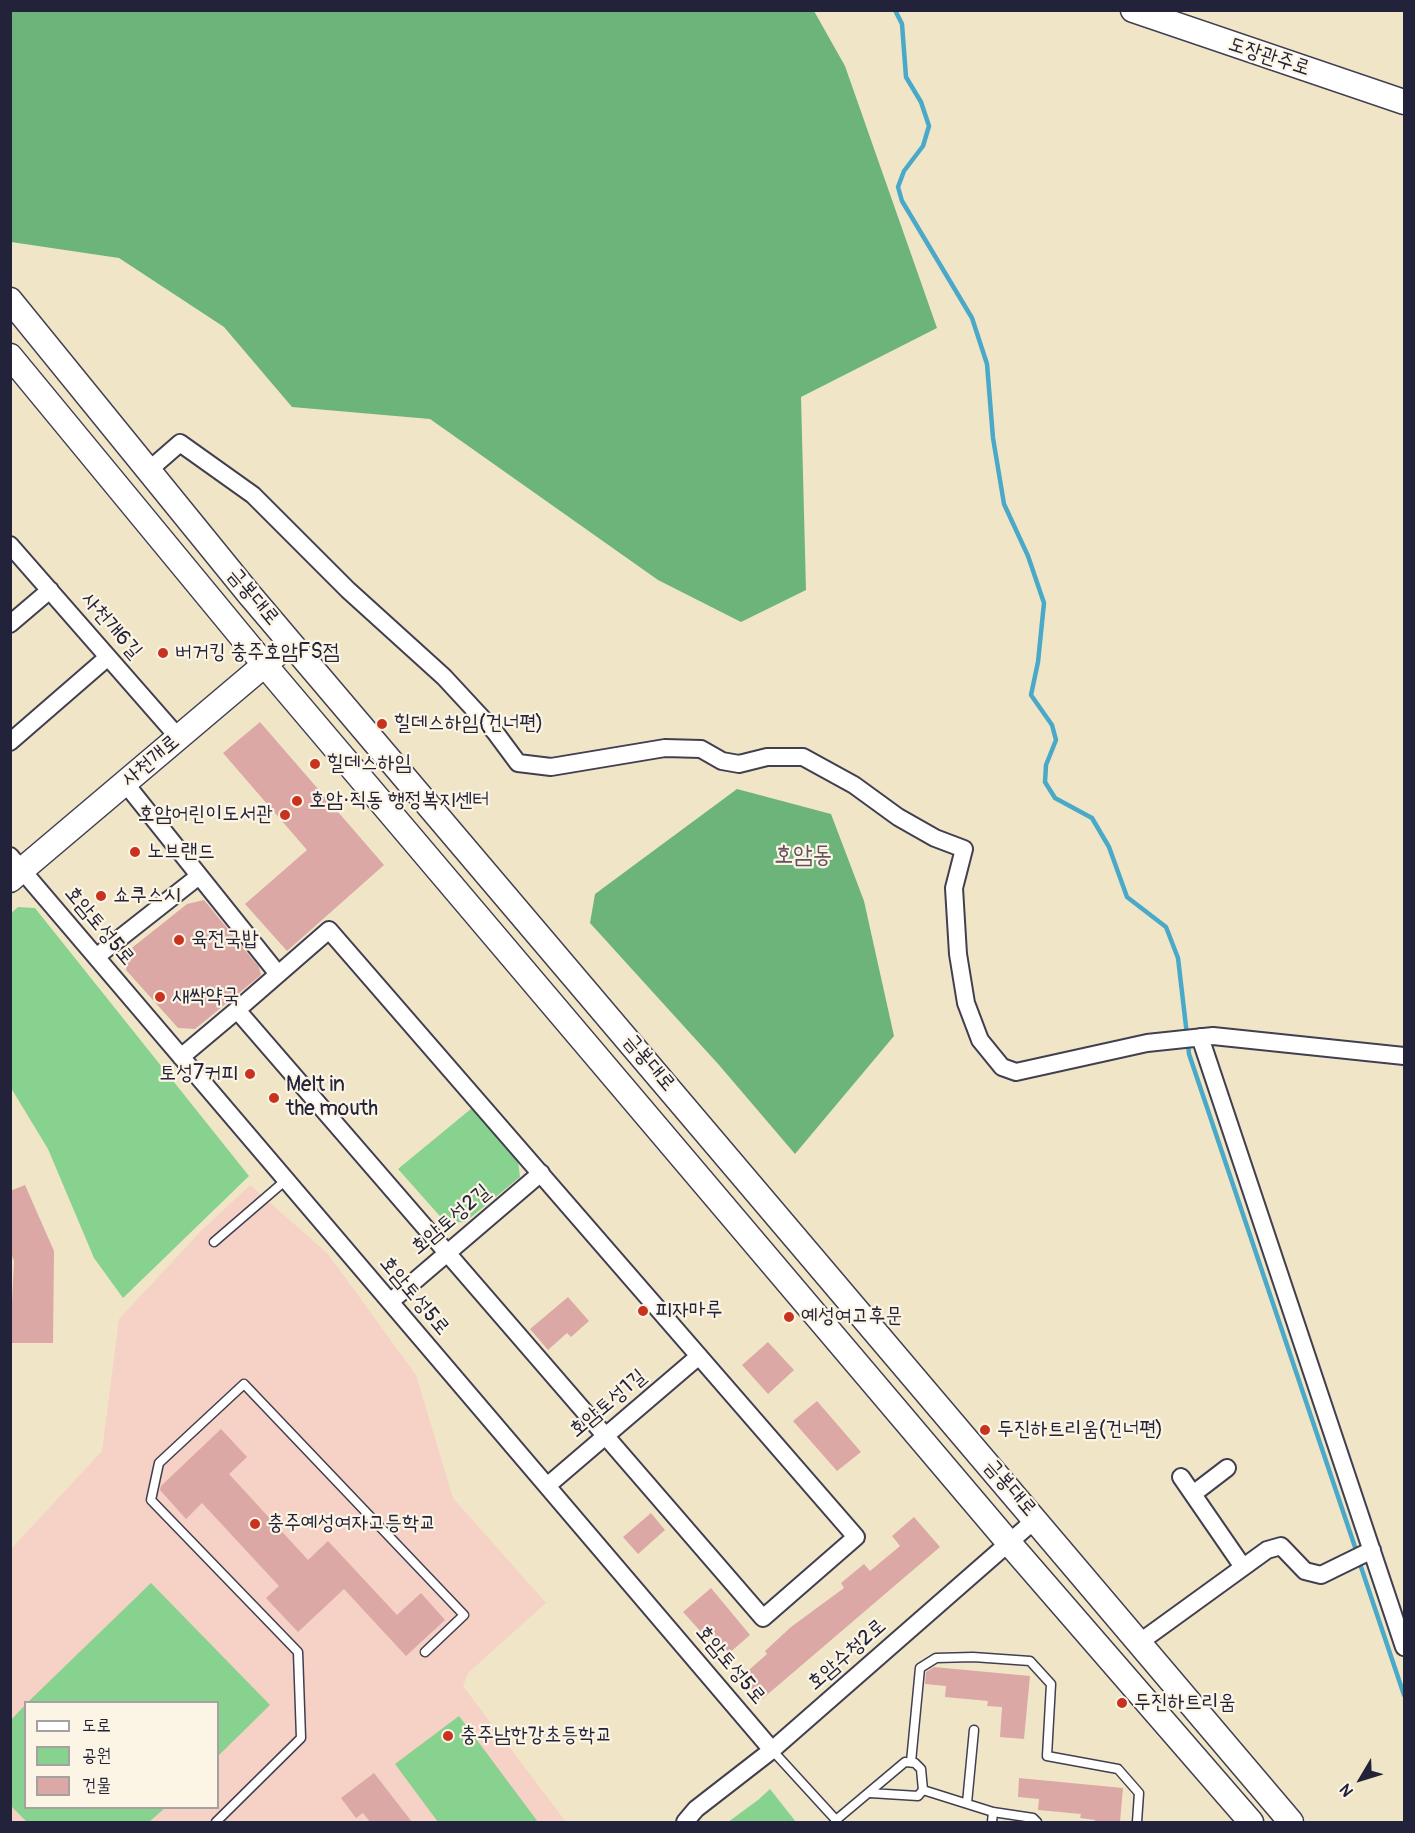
<!DOCTYPE html>
<meta charset="utf-8">
<style>
body{margin:0}
#map{position:relative;width:1415px;height:1833px;overflow:hidden;background:#f0e6c7;font-family:Pangolin,"Poor Story",sans-serif}
canvas{display:block}
.frame{position:absolute;inset:0;border:12px solid #22223b;pointer-events:none}
.legend{position:absolute;left:24px;top:1701px;width:195px;height:108px;box-sizing:border-box;background:#fcf5e5;border:2px solid #a5a1a1;margin:0;padding:8px 10px;list-style:none;font-size:18px;color:#22223b}
.legend li{display:flex;align-items:center;gap:12px;height:30px}
.legend b{width:30px;border:2px solid #a5a1a1}
.north{position:absolute;left:1331px;top:1749px;width:60px;height:60px;-webkit-text-stroke:4px #fcf5e5;paint-order:stroke;rotate:232deg;font-size:16px;font-weight:700;line-height:24px;text-align:center;color:#22223b}
.north::after{content:'';display:block;margin:auto;width:21px;height:27px;background:#22223b;clip-path:polygon(50% 0,100% 100%,50% 72%,0 100%)}
</style>
<div id="map">
<canvas width="1415" height="1833"></canvas>
<div class="frame"></div>
<ul class="legend">
<li><b style="height:8px;background:#fff"></b>도로</li>
<li><b style="height:16px;background:#87d28f"></b>공원</li>
<li><b style="height:16px;background:#dca8a5"></b>건물</li>
</ul>
<div class="north">N</div>
</div>
<script>
const c = document.querySelector('canvas').getContext('2d');
c.lineJoin = 'round';
function paint(path, color) { c.fillStyle = color; c.fill(path, 'evenodd'); }
const toPath = rows => new Path2D(rows.map(r => 'M' + r).join(''));
function trace(path, color, width, dash) { c.strokeStyle = color; c.lineWidth = width; c.lineCap = dash ? 'butt' : 'round'; c.setLineDash(dash || []); c.stroke(path); }
function write(font, color, halo, rows, align = 'center') {
  c.font = font + ' Pangolin,"Poor Story",sans-serif'; c.lineWidth = 4.5; c.setLineDash([]); c.textBaseline = 'middle'; c.strokeStyle = halo; c.fillStyle = color; for (const [text, x, y, turn = 0] of rows) {
    c.save(); c.translate(x, y); c.rotate((+turn || 0) * Math.PI / 180); c.textAlign = isNaN(turn) ? turn : align; if (halo) c.strokeText(text, 0, 0); c.fillText(text, 0, 0); c.restore();
  }
}
paint(toPath([
 [250,1185,328,1254,416,1375,453,1498,546,1603,468,1673,463,1686,566,1822,11,1822,10,1550,102,1451,119,1319,201,1231],
 [26,1702,218,1702,218,1808,26,1808]
]), '#f6d1c5');
paint(toPath([
 [18,907,35,908,249,1176,123,1298,94,1258,48,1149,11,1088,10,914],
 [472,1108,518,1160,520,1177,465,1222,446,1223,398,1169],
 [151,1583,270,1705,218,1756,218,1702,28,1702],
 [25,1705,26,1808,165,1808,149,1822,27,1822,10,1805,11,1720],
 [459,1716,538,1822,438,1822,395,1764],
 [770,1789,796,1822,728,1822,758,1800]
]), '#87d28f');
paint(toPath([
 [10,11,814,11,845,66,937,328,801,397,806,590,741,622,658,580,430,419,292,407,224,327,119,258,11,242],
 [737,789,831,814,864,901,894,1036,795,1154,719,1065,590,923,595,894]
]), '#6db47a');
trace(toPath([
 [895,10,902,24,906,77,921,102,929,126,923,146,904,171,898,187,902,201,972,318,987,364,993,438,1004,504,1028,556,1044,603,1038,662,1031,695,1052,725,1056,740,1046,765,1045,782,1055,798,1092,818,1109,847,1127,897,1166,927,1178,958,1187,1035],
 [1188,1043,1189,1054,1357,1553],
 [1359,1561,1404,1695]
]), '#4aa9c9', 4.5);
paint(toPath([
 [260,722,384,865,287,951,245,904,307,850,223,753],
 [204,900,259,967,261,975,195,1029,178,1028,126,970,128,951,187,904],
 [25,1185,54,1251,53,1343,10,1343,14,1261,10,1251,10,1191],
 [568,1297,589,1321,571,1337,567,1333,548,1350,530,1329],
 [768,1342,794,1370,768,1394,742,1365],
 [817,1401,861,1452,837,1471,793,1421],
 [221,1429,247,1457,229,1474,308,1560,328,1541,397,1615,421,1593,445,1620,406,1656,344,1589,298,1632,266,1598,279,1586,202,1503,186,1519,160,1490,161,1486],
 [651,1513,665,1530,638,1554,623,1537],
 [914,1517,940,1547,761,1700,741,1677,767,1654,765,1651,791,1627,844,1588,841,1583,864,1564,870,1571,900,1546,892,1536],
 [711,1588,750,1635,727,1655,706,1629,702,1633,683,1612],
 [934,1667,1030,1676,1024,1739,1000,1737,1002,1707,987,1706,988,1701,945,1697,946,1686,925,1684,926,1672],
 [374,1773,412,1822,370,1822,363,1813,356,1818,341,1798],
 [1019,1778,1123,1788,1120,1822,1095,1822,1095,1820,1080,1818,1081,1814,1038,1810,1039,1799,1018,1797]
]), '#dca8a5');
const lane = toPath([
 [214,1242,286,1180],
 [772,1750,836,1820,905,1762,915,1763,921,1769,923,1790,918,1796,870,1793],
 [911,1762,920,1668,936,1658,973,1657,1030,1661,1051,1684,1047,1756,1118,1769,1139,1793,1137,1822],
 [923,1790,993,1812,1033,1818,1037,1822],
 [967,1803,974,1730],
 [216,1822,301,1738,298,1652,151,1500,159,1463,244,1384,464,1615,425,1652],
 [992,1822,993,1812]
]);
const street = toPath([
 [149,470,180,443,253,495,348,590,444,677,495,732,518,763,551,767,665,748,701,749,722,761,739,764,767,757,803,757,854,785,898,817,935,838,964,849,954,888,958,954,966,1003,980,1040,1002,1067,1016,1072,1147,1043,1213,1036,1404,1056],
 [10,545,178,737],
 [10,624,50,590],
 [10,742,108,657],
 [125,783,278,974],
 [10,856,772,1750],
 [329,930,856,1537,763,1618,237,1010,329,930],
 [96,957,199,876],
 [1200,1037,1404,1647],
 [181,1057,237,1010],
 [390,1302,541,1173],
 [1181,1477,1243,1567],
 [547,1486,699,1356],
 [1193,1494,1227,1468],
 [1140,1642,1267,1550,1281,1546,1305,1571,1321,1575,1372,1550],
 [685,1822,696,1809,772,1750,1036,1519]
]);
const secondary = toPath([
 [1133,10,1404,102],
 [10,300,249,594,1291,1822],
 [10,356,264,664,1009,1543,1251,1822],
 [10,880,276,655]
]);
trace(lane, '#413f50', 11);
trace(street, '#413f50', 20);
trace(secondary, '#413f50', 27);
trace(lane, '#fff', 8);
trace(street, '#fff', 16);
trace(secondary, '#fff', 24);
for (const [x, y, r, color] of [
 [163,653,6,"#c8321e"],
 [382,724,6,"#c8321e"],
 [315,764,6,"#c8321e"],
 [297,801,6,"#c8321e"],
 [285,815,6,"#c8321e"],
 [135,852,6,"#c8321e"],
 [101,896,6,"#c8321e"],
 [179,940,6,"#c8321e"],
 [160,997,6,"#c8321e"],
 [250,1074,6,"#c8321e"],
 [274,1098,6,"#c8321e"],
 [643,1311,6,"#c8321e"],
 [789,1317,6,"#c8321e"],
 [985,1430,6,"#c8321e"],
 [255,1524,6,"#c8321e"],
 [1122,1703,6,"#c8321e"],
 [448,1736,6,"#c8321e"]
]) { const dot = new Path2D(); dot.arc(x, y, r, 0, 2 * Math.PI); c.fillStyle = color; c.fill(dot); trace(dot, '#fcf5e5', 2); }
write('21px', '#22223b', '#fcf5e5', [
 ["도장관주로",1269,57,18],
 ["금봉대로",253,597,50],
 ["사천개6길",111,626,49],
 ["사천개로",151,761,-40],
 ["호암토성5로",99,926,50],
 ["금봉대로",649,1063,50],
 ["호암토성2길",451,1220,-40],
 ["호암토성5로",414,1296,50],
 ["호암토성1길",608,1404,-40],
 ["금봉대로",1010,1488,49],
 ["호암수청2로",847,1655,-41],
 ["호암토성5로",730,1665,50]
]);
write('21px', '#22223b', '#fcf5e5', [
 ["버거킹 충주호암FS점",175,653],
 ["힐데스하임(건너편)",394,724],
 ["힐데스하임",327,764],
 ["호암·직동 행정복지센터",309,801],
 ["호암어린이도서관",273,815,"right"],
 ["노브랜드",147,852],
 ["쇼쿠스시",113,896],
 ["육전국밥",191,940],
 ["새싹약국",172,997],
 ["토성7커피",238,1074,"right"],
 ["Melt in",286,1086],
 ["the mouth",286,1110],
 ["피자마루",655,1311],
 ["예성여고후문",801,1317],
 ["두진하트리움(건너편)",997,1430],
 ["충주예성여자고등학교",267,1524],
 ["두진하트리움",1134,1703],
 ["충주남한강초등학교",460,1736]
], 'left');
write('24px', '#635160', '#fcf5e5', [
 ["호암동",803,856]
]);
</script>
